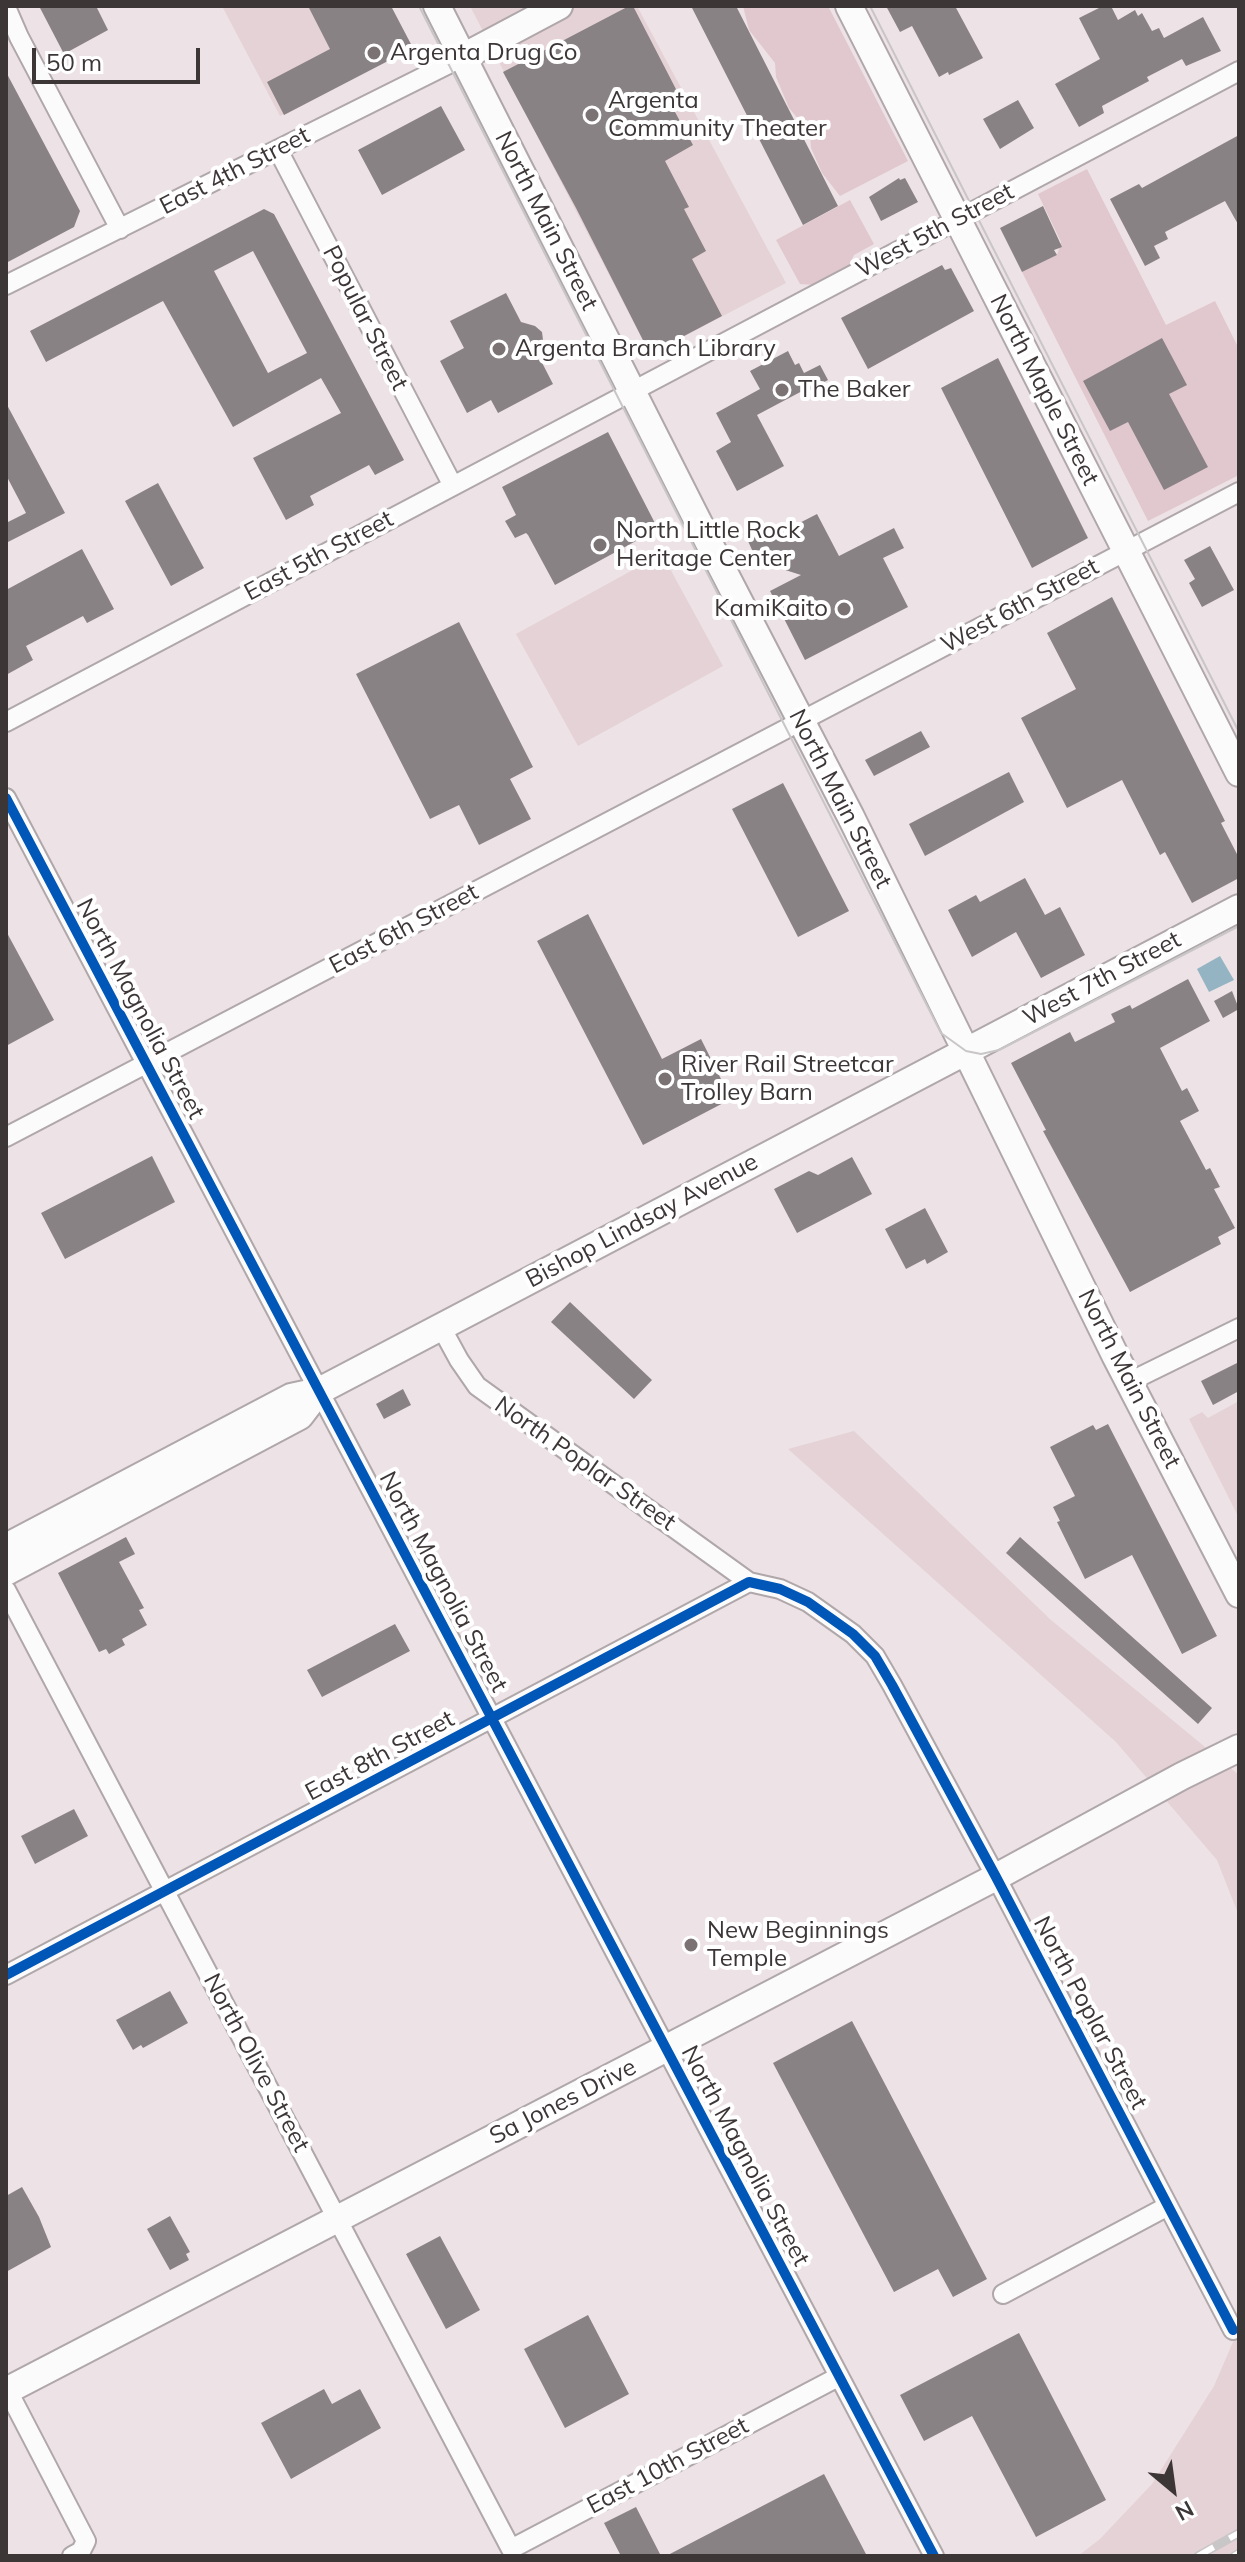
<!DOCTYPE html>
<style>
body{margin:0}
#map{position:relative;width:1245px;height:2562px;overflow:hidden;background:#ede2e5;font-family:Mulish,sans-serif}
canvas{display:block}
.frame{position:absolute;inset:0;border:8px solid #3d3637;pointer-events:none}
.north{position:absolute;left:1133px;top:2450px;width:80px;height:80px;-webkit-text-stroke:6px #fff;paint-order:stroke;rotate:151deg;font-size:22px;font-weight:700;line-height:32px;text-align:center;color:#3d3637}
.north::after{content:'';display:block;margin:auto;width:28px;height:36px;background:#3d3637;clip-path:polygon(50% 0,100% 100%,50% 72%,0 100%)}
.scale{position:absolute;left:32px;top:48px;width:168px;height:36px;box-sizing:border-box;border:4px solid #3d3637;border-top:0;padding-left:10px;font-size:24px;line-height:28px;white-space:nowrap;color:#3d3637;-webkit-text-stroke:6px #fff;paint-order:stroke}
</style>
<div id="map">
<canvas width="1245" height="2562"></canvas>
<div class="frame"></div>
<div class="north">N</div>
<div class="scale">50 m</div>
</div>
<script>
const c = document.querySelector('canvas').getContext('2d');
c.lineJoin = 'round';
function paint(path, color) { c.fillStyle = color; c.fill(path, 'evenodd'); }
const toPath = rows => new Path2D(rows.map(r => 'M' + r).join(''));
function trace(path, color, width, dash) { c.strokeStyle = color; c.lineWidth = width; c.lineCap = dash ? 'butt' : 'round'; c.setLineDash(dash || []); c.stroke(path); }
function write(font, color, halo, rows, align = 'center') {
  c.font = font + ' Mulish,sans-serif'; c.lineWidth = 8; c.setLineDash([]); c.textBaseline = 'middle'; c.strokeStyle = halo; c.fillStyle = color; for (const [text, x, y, turn = 0] of rows) {
    c.save(); c.translate(x, y); c.rotate((+turn || 0) * Math.PI / 180); c.textAlign = isNaN(turn) ? turn : align; if (halo) c.strokeText(text, 0, 0); c.fillText(text, 0, 0); c.restore();
  }
}
paint(toPath([
 [222,6,391,6,413,48,280,116],
 [470,6,637,6,786,283,650,354],
 [662,554,723,666,578,746,516,634],
 [1239,1401,1239,1518,1189,1419,1202,1412,1208,1418],
 [854,1431,1051,1620,1239,1775,1239,1916,1217,1860,1116,1742,788,1449],
 [1239,2328,1239,2556,1078,2556,1100,2539,1152,2484,1214,2386]
]), '#e5d2d6');
paint(toPath([
 [743,6,828,6,908,161,840,196,822,173,811,148,810,133,789,108,776,77,775,63,749,30],
 [1087,169,1166,325,1215,301,1239,349,1239,475,1148,521,1022,272,1057,255,1061,242,1038,194],
 [850,200,874,244,854,255,848,267,814,285,800,284,776,240]
]), '#e1c8ce');
paint(toPath([
 [1220,956,1234,980,1209,992,1197,969]
]), '#95b4c3');
paint(toPath([
 [39,6,96,6,108,30,64,54],
 [308,6,391,6,413,48,284,115,267,82,330,49],
 [629,6,633,6,679,95,669,101,693,145,665,161,689,207,684,209,706,251,692,259,722,316,650,354,576,208,503,72],
 [691,6,736,6,838,206,803,225],
 [886,6,955,6,983,58,949,75,948,72,939,77,912,26,900,32],
 [1103,6,1111,6,1118,20,1135,10,1138,16,1142,13,1152,31,1159,28,1164,38,1203,17,1221,51,1186,66,1182,59,1147,77,1149,81,1102,106,1104,113,1079,127,1055,84,1100,59,1079,18],
 [6,72,80,211,74,227,6,263],
 [1018,100,1034,128,1000,149,983,119],
 [441,106,465,150,382,195,358,150],
 [1239,135,1239,226,1225,201,1165,232,1168,239,1154,246,1160,258,1145,266,1110,199,1139,184,1142,188],
 [899,178,900,180,905,178,918,202,881,221,869,197],
 [1043,206,1062,247,1054,250,1057,255,1022,272,1000,228],
 [264,209,274,214,404,460,375,475,369,465,310,496,314,505,286,520,253,458,341,413,321,378,233,427,163,301,46,362,30,331],
 [253,251,307,353,268,373,214,271],
 [942,265,945,270,951,268,974,311,868,369,841,318],
 [506,293,521,322,535,326,542,332,543,340,536,351,553,384,498,413,491,400,467,413,440,361,464,348,450,321],
 [1162,338,1187,385,1169,394,1208,467,1164,490,1128,422,1110,431,1083,381],
 [788,351,795,365,799,363,804,373,820,365,828,380,808,391,806,389,757,415,784,466,737,491,716,451,731,442,716,413,760,389,750,371],
 [998,358,1088,538,1032,568,941,388],
 [6,403,65,513,6,543,6,523,26,513,6,475],
 [608,432,658,529,555,585,528,535,526,533,515,538,505,521,516,515,502,487],
 [158,483,204,568,171,586,125,501],
 [817,514,839,556,894,528,904,548,883,558,908,607,805,660,770,591,801,575,757,561,748,541,774,527,778,534],
 [1210,546,1234,590,1202,607,1189,583,1195,579,1184,560],
 [82,549,114,609,87,623,83,616,26,646,33,660,6,675,6,590],
 [1112,597,1225,821,1221,823,1239,858,1239,878,1192,903,1165,852,1160,855,1122,780,1067,808,1021,718,1076,689,1047,633],
 [459,622,533,767,510,779,531,819,479,845,459,805,430,819,356,674],
 [921,731,930,747,874,776,865,760],
 [1009,772,1024,802,925,856,909,824],
 [783,783,849,911,798,937,732,809],
 [1025,878,1045,915,1060,907,1085,955,1041,978,1016,932,972,957,948,910,976,895,980,902],
 [588,914,662,1059,701,1039,731,1099,643,1145,537,941],
 [6,931,54,1020,6,1046],
 [1188,979,1210,1021,1160,1048,1182,1091,1187,1088,1199,1111,1180,1121,1206,1170,1210,1168,1220,1187,1214,1189,1235,1228,1218,1237,1221,1244,1130,1292,1043,1131,1046,1130,1011,1063,1070,1032,1075,1042,1115,1022,1111,1014,1130,1005,1132,1009],
 [1232,991,1239,1009,1223,1018,1214,1001],
 [152,1156,175,1202,65,1259,41,1213],
 [852,1157,872,1194,797,1233,774,1189,809,1171,818,1175],
 [925,1208,948,1252,927,1264,925,1259,906,1269,885,1229],
 [570,1302,652,1380,634,1399,551,1322],
 [1239,1362,1239,1391,1213,1405,1201,1381],
 [403,1389,411,1405,384,1419,376,1404],
 [1108,1424,1217,1636,1182,1654,1132,1555,1085,1579,1057,1522,1060,1521,1053,1507,1075,1496,1050,1447,1093,1425,1096,1430],
 [126,1537,135,1554,119,1562,144,1608,139,1610,147,1625,122,1639,125,1645,109,1654,106,1649,99,1652,58,1573],
 [1020,1537,1212,1708,1198,1724,1006,1553],
 [395,1624,410,1651,322,1697,307,1670],
 [74,1809,88,1836,35,1864,21,1836],
 [170,1991,188,2023,143,2048,141,2045,133,2050,116,2020],
 [852,2021,987,2279,953,2297,938,2269,894,2292,773,2063],
 [22,2187,39,2217,51,2247,6,2272,6,2196],
 [170,2216,190,2252,186,2254,189,2260,170,2270,147,2229],
 [440,2236,480,2310,446,2329,406,2254],
 [588,2315,629,2394,565,2428,524,2349],
 [1019,2333,1106,2500,1036,2537,972,2416,924,2441,900,2395],
 [324,2389,332,2404,360,2389,381,2428,291,2479,261,2423],
 [824,2474,867,2556,666,2556],
 [636,2507,661,2556,621,2556,604,2523]
]), '#898284');
const street = toPath([
 [6,7,19,37,120,229],
 [278,150,453,486],
 [6,285,463,57],
 [6,722,1239,71],
 [6,798,934,2556],
 [6,1137,1239,492],
 [441,1327,459,1360,477,1386,749,1582],
 [1129,1382,1239,1328],
 [6,1590,511,2549,838,2377],
 [6,1975,749,1582,780,1589,808,1602,853,1634,875,1656,892,1685,996,1877,1233,2330],
 [1003,2294,1168,2206],
 [8,2391,86,2541,81,2551,72,2556]
]);
const secondary = toPath([
 [437,6,711,547,851,817,1115,1355,1239,1594],
 [849,6,1239,773],
 [463,57,559,6],
 [6,1547,291,1397,319,1391,1239,908],
 [6,1572,300,1416,319,1391],
 [6,2391,996,1877,1182,1776,1239,1748]
]);
trace(street, '#afa7a9', 22);
trace(secondary, '#afa7a9', 30);
trace(street, '#fcfbfb', 18);
trace(secondary, '#fcfbfb', 26);
trace(toPath([
 [419,6,941,1033,966,1051,981,1054,999,1050,1239,926],
 [870,6,1239,732]
]), '#c9c6c7', 2);
const rail = toPath([
 [1198,2556,1239,2533],
 [1234,2556,1239,2553]
]);
trace(rail, '#c9c6c7', 9);
trace(rail, '#fff', 6, [18]);
trace(toPath([
 [6,798,934,2556],
 [6,1975,749,1582,780,1589,808,1602,853,1634,875,1656,892,1685,996,1877,1233,2330]
]), '#0057b8', 10);
for (const [x, y, r, color] of [
 [374,53,8,"#7b7274"],
 [592,115,8,"#7b7274"],
 [499,349,8,"#7b7274"],
 [782,390,8,"#7b7274"],
 [600,545,8,"#7b7274"],
 [844,609,8,"#7b7274"],
 [665,1079,8,"#7b7274"],
 [691,1945,8,"#7b7274"]
]) { const dot = new Path2D(); dot.arc(x, y, r, 0, 2 * Math.PI); c.fillStyle = color; c.fill(dot); trace(dot, '#fff', 3); }
write('24px', '#3d3637', '#fff', [
 ["Argenta Drug Co",390,53],
 ["Argenta",608,101],
 ["Community Theater",608,129],
 ["Argenta Branch Library",515,349],
 ["The Baker",798,390],
 ["North Little Rock",616,531],
 ["Heritage Center",616,559],
 ["KamiKaito",828,609,"right"],
 ["River Rail Streetcar",681,1065],
 ["Trolley Barn",681,1093],
 ["New Beginnings",707,1931],
 ["Temple",707,1959]
], 'left');
write('24px', '#3d3637', '#fff', [
 ["East 4th Street",235,171,-27],
 ["North Main Street",546,221,63],
 ["West 5th Street",935,231,-28],
 ["Popular Street",365,318,63],
 ["North Maple Street",1044,390,63],
 ["East 5th Street",319,556,-28],
 ["West 6th Street",1020,606,-28],
 ["North Main Street",840,799,63],
 ["East 6th Street",404,929,-28],
 ["West 7th Street",1102,979,-28],
 ["North Magnolia Street",140,1009,62],
 ["Bishop Lindsay Avenue",642,1221,-28],
 ["North Main Street",1129,1379,63],
 ["North Poplar Street",585,1464,35],
 ["North Magnolia Street",443,1582,62],
 ["East 8th Street",380,1756,-28],
 ["North Poplar Street",1090,2013,62],
 ["North Olive Street",256,2063,62],
 ["Sa Jones Drive",563,2102,-27],
 ["North Magnolia Street",745,2156,62],
 ["East 10th Street",668,2466,-28]
]);
</script>
